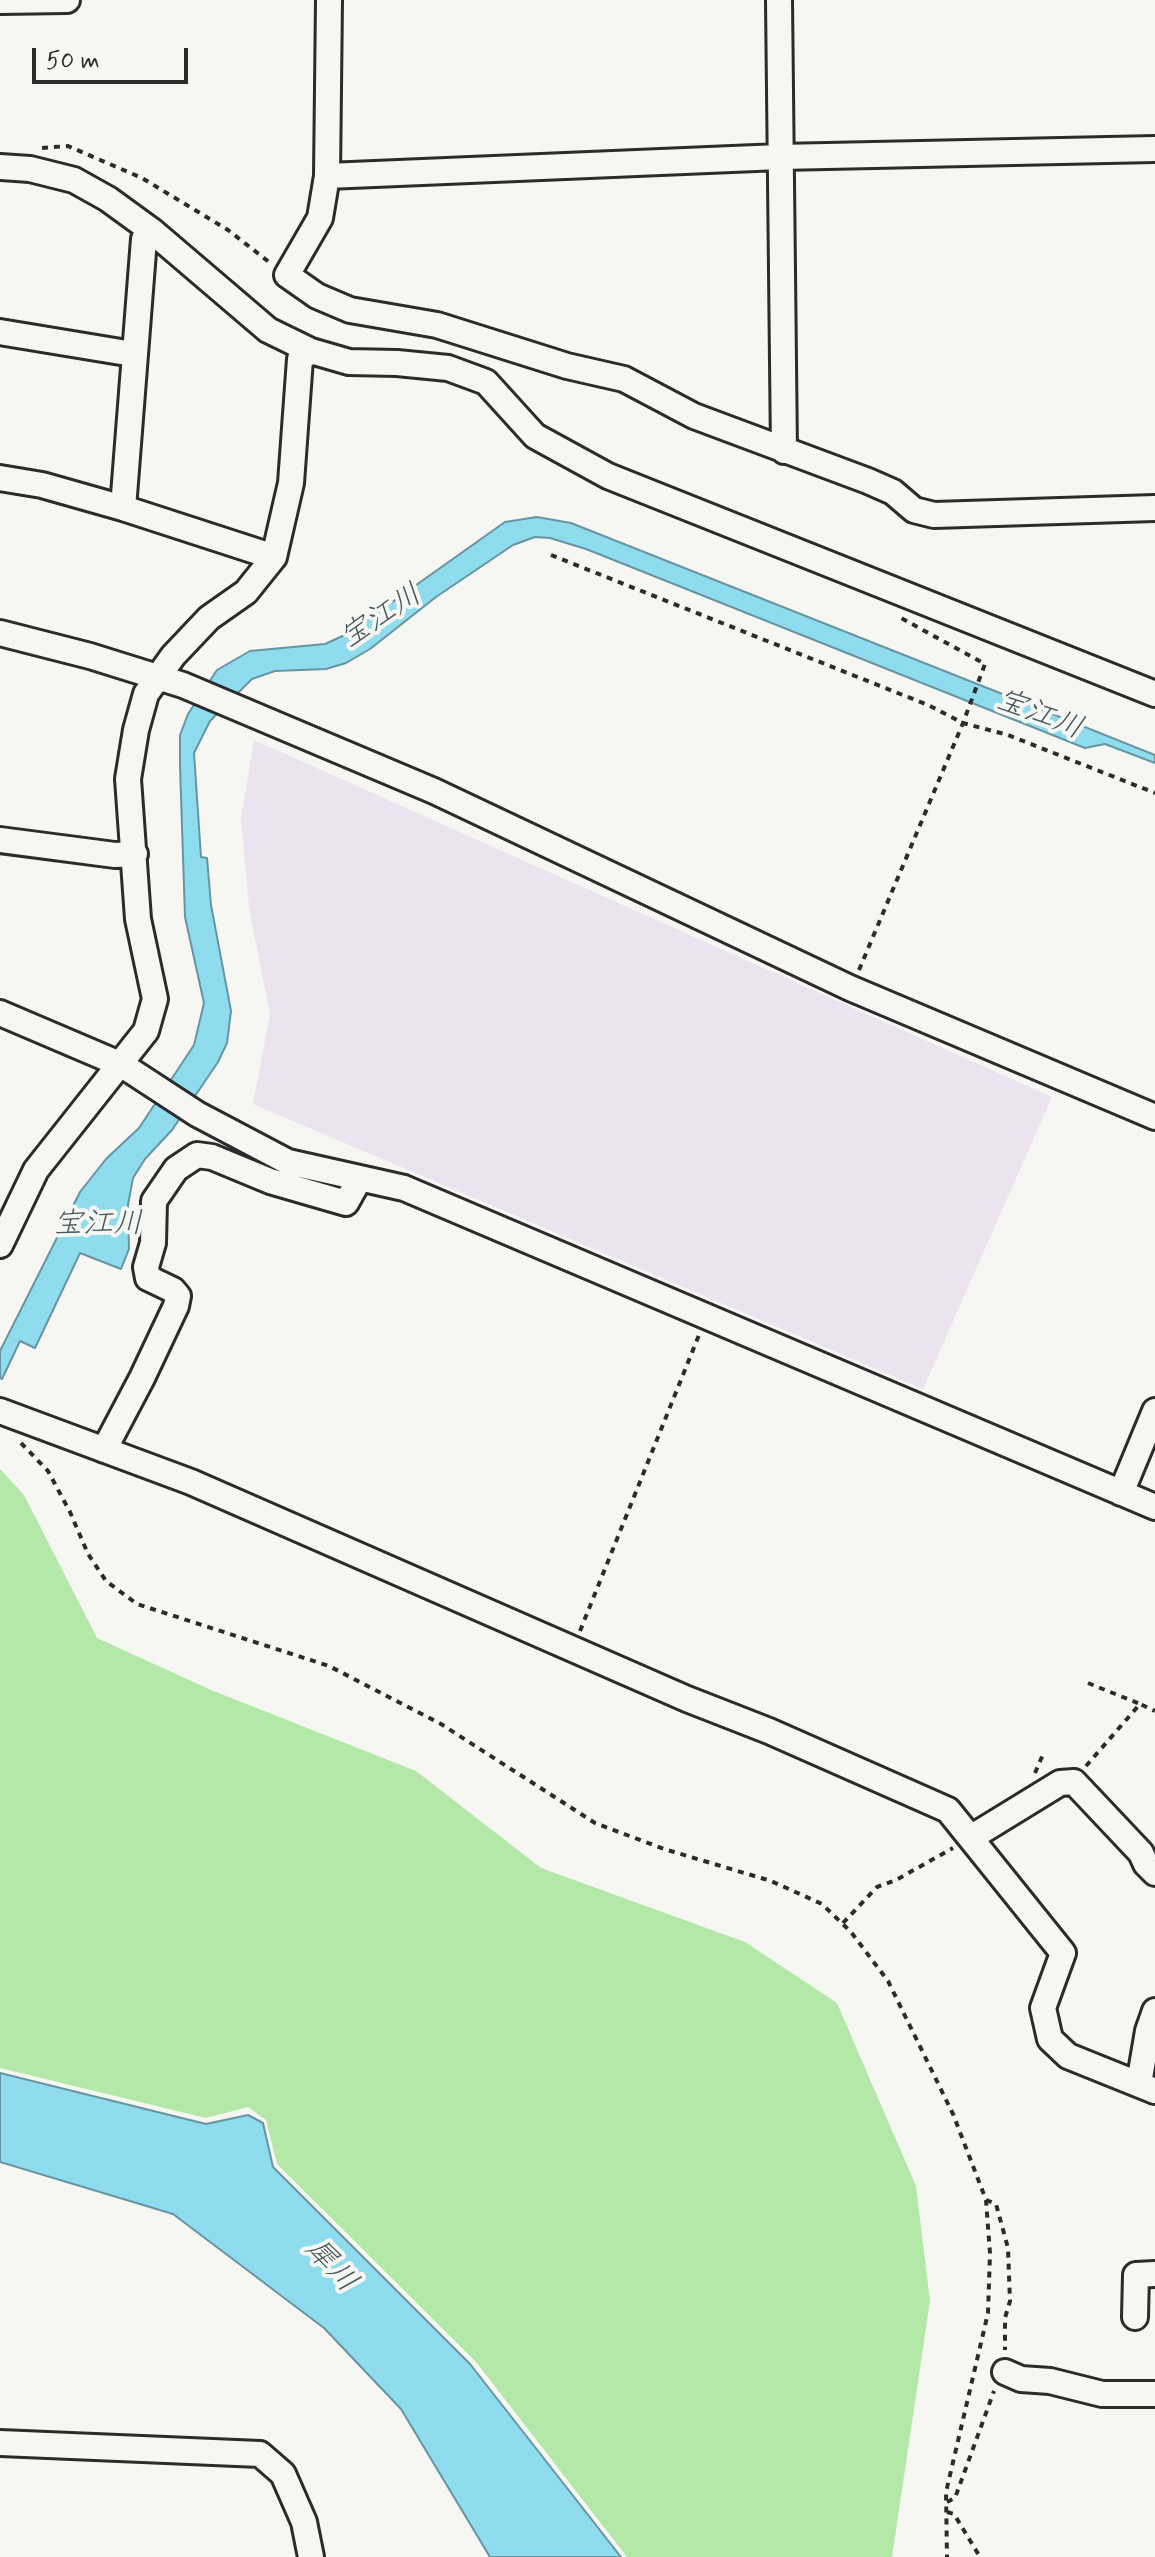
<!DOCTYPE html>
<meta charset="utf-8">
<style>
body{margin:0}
#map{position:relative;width:1155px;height:2557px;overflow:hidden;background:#f6f6f2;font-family:Mynerve,sans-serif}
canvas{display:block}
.scale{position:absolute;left:32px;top:48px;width:156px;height:36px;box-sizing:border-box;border:4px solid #2b2b2b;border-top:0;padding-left:10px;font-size:24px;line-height:28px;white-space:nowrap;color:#2b2b2b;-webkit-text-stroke:6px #f6f6f2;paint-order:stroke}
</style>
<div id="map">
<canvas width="1155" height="2557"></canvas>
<div class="scale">50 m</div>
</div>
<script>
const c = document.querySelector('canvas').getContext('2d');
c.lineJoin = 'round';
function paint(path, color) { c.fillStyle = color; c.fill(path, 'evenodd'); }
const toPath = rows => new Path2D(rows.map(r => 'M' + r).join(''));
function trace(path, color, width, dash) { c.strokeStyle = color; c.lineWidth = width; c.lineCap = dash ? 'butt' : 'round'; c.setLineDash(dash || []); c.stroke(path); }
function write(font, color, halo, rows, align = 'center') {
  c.font = font + ' Mynerve,"Klee One",sans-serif'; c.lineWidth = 8; c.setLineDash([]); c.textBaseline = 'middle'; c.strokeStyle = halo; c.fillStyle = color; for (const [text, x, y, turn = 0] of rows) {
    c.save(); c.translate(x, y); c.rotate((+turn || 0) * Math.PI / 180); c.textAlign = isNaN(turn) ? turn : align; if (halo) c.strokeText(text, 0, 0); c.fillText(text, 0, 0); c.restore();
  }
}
paint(toPath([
 [254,740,1052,1097,923,1389,253,1104,270,1014,249,908,241,818]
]), '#ebe3ef');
paint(toPath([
 [0,1469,24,1495,97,1638,211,1690,416,1771,541,1868,745,1942,837,2003,916,2186,930,2301,892,2557,627,2557,476,2362,277,2164,266,2120,248,2107,206,2118,0,2068]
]), '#b4e8a9');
const water = toPath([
 [537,517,571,523,1015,699,1155,755,1155,763,1105,744,1085,748,586,549,550,538,535,537,513,545,436,597,370,649,346,663,326,669,275,671,252,679,210,721,194,753,201,857,207,858,211,905,231,1011,227,1043,218,1062,172,1130,145,1159,133,1178,128,1205,129,1249,121,1269,80,1253,35,1348,20,1341,2,1379,0,1378,0,1351,80,1192,106,1159,139,1128,194,1045,204,1003,185,917,180,766,180,735,188,714,217,670,250,651,325,644,347,634,505,522,537,517],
 [0,2073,206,2124,248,2115,263,2123,273,2167,470,2364,621,2557,490,2557,401,2409,324,2328,173,2214,0,2162,0,2073]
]);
paint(water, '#8fdcef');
trace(water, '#6795a1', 2);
const minor = toPath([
 [329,0,327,176,320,218,287,275,317,296,350,310,437,325,567,366,624,379,694,416,868,481,893,492,914,510,934,515,1155,508],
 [779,0,784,451],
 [0,1,67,0],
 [0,167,30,169,74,180,108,199,152,231,268,330,311,351,349,362,397,363,448,368,486,382,535,436,608,476,1155,694],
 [327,176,780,157,1155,149],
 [0,332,133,354],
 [0,478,42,485,123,508,274,557],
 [123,508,144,239,152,231],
 [0,633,90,656,183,685,434,791,850,988,1155,1117],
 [0,840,115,855,135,854],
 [0,1013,122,1065,197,1114,288,1162,404,1188,1155,1507],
 [0,1245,36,1170,146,1031,155,999,138,919,128,779,136,730,146,694,173,656,209,618,246,592,274,557,291,483,300,359,311,351],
 [0,1411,191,1482,687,1699,769,1731,948,1810,1063,1953,1043,2008,1050,2039,1068,2056,1155,2091],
 [104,1450,142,1378,176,1306,178,1296,173,1290,148,1278,146,1267,153,1243,154,1201,176,1169,197,1155,212,1157,270,1181,346,1203,360,1178],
 [1121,1493,1155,1411],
 [972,1837,1060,1783,1074,1782,1141,1853,1146,1864,1155,1873],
 [1139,2084,1148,2031,1155,2011],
 [1135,2317,1136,2275,1155,2274],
 [1005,2372,1021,2379,1050,2381,1102,2394,1155,2394],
 [0,2443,260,2454,283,2474,304,2522,311,2557]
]);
trace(minor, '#2b2b2b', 30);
trace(toPath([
 [42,148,68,146,142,178,228,230,269,262],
 [551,555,928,705,963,723,1008,735,1155,793],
 [859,970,963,723,985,664,901,618],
 [21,1443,48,1471,70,1512,88,1554,106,1581,137,1604,329,1666,441,1724,595,1823,664,1849,771,1881,822,1904,851,1932,888,1981,953,2114,986,2200,990,2253,988,2313,946,2492,947,2557],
 [580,1631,699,1335],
 [1088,1683,1140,1704],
 [1086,1766,1140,1704,1155,1711],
 [1035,1773,1044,1752],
 [843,1923,877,1887,896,1880,953,1848],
 [986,2200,996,2204,1008,2248,1010,2301,1005,2318,1005,2350],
 [947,2502,955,2498,994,2391],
 [947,2512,954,2514,980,2557]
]), '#2b2b2b', 4, [6, 6]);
trace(minor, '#f6f6f2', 24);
write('italic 30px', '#44575c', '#f6f6f2', [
 ["宝江川",382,618,-33],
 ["宝江川",1039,716,21],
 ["宝江川",98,1226],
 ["犀川",330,2267,47]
]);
</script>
